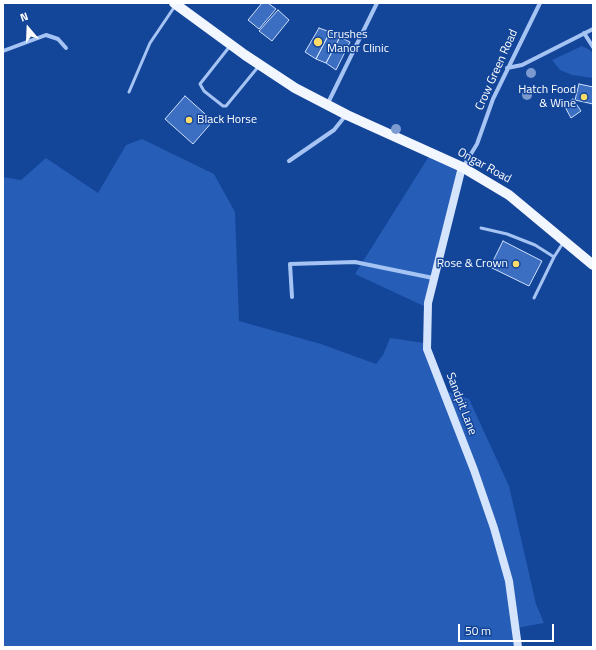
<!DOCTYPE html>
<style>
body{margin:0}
#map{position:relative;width:596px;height:650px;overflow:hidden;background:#134599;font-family:"Titillium Web",sans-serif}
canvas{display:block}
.frame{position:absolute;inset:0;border:4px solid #fff;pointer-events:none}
.north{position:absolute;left:8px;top:8px;width:40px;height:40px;-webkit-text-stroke:3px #134599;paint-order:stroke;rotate:341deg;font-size:11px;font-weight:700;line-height:16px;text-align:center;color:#fff}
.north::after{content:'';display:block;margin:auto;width:14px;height:18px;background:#fff;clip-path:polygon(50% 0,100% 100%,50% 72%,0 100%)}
.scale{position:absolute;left:458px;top:624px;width:96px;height:18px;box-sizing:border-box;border:2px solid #fff;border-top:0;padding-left:5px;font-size:12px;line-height:14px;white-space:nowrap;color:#fff;-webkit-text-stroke:3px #134599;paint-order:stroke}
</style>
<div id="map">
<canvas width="596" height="650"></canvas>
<div class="frame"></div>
<div class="north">N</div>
<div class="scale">50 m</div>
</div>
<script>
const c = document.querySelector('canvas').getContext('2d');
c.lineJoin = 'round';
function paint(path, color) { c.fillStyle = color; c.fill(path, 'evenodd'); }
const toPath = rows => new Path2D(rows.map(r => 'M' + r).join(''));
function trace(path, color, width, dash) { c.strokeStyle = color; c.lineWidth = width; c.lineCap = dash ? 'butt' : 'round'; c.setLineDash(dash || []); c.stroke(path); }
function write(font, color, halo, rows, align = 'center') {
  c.font = font + ' "Titillium Web",sans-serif'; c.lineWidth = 3; c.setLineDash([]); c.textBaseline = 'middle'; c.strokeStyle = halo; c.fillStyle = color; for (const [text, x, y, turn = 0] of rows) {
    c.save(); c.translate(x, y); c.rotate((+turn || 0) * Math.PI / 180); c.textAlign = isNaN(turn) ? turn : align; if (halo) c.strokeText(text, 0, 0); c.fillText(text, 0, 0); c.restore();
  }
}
paint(toPath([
 [582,46,590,50,593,54,593,78,572,75,560,70,552,60],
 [142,139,214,174,235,212,239,321,321,344,376,364,383,355,390,338,424,343,443,390,469,399,509,486,536,604,544,623,517,628,518,647,3,647,3,177,21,180,46,158,98,193,126,145],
 [431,153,462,167,428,308,355,274]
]), '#265db7');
const building = toPath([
 [262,3,268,3,276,9,259,29,248,20,262,3],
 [278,10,289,20,272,41,259,31,278,10],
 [319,28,330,32,316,59,305,52,319,28],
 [330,32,340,37,326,63,316,59,330,32],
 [340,37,350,42,336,70,326,63,340,37],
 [579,84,593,87,593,104,575,100,579,84],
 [185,96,213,121,193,144,165,119,185,96],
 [573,99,581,111,571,118,564,105,573,99],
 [503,241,542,261,529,286,490,267,503,241]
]);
paint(building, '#3c6ec1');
trace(building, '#cee0fd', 1);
trace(toPath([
 [230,46,200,84,204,91,223,106,226,106,258,67],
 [129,92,150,43,175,6],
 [481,228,507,234,535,245,554,257],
 [534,298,554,257,563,243]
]), '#a6c4f3', 3);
trace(toPath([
 [584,33,593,47],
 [3,51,46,35,58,39,66,48],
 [507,68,522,65,593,29],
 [327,105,377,3],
 [289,161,334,130,346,115],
 [463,167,477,144,493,99,540,3],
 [292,297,290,264,355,262,433,278]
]), '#a6c4f3', 4);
trace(toPath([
 [462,167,428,303,427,349,474,470,494,528,509,581,518,647]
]), '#d5e4fd', 8);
trace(toPath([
 [174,3,245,55,295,88,347,115,462,167,509,195,593,265]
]), '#f2f6ff', 10);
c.fillStyle = '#7a9ad0';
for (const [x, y] of [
 [531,73],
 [527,95],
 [396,129]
]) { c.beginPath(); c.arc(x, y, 5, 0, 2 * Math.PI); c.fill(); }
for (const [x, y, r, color] of [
 [318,42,5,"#ffdd68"],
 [584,97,4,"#ffdd68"],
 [189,120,4,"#ffdd68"],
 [516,264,4,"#ffdd68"]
]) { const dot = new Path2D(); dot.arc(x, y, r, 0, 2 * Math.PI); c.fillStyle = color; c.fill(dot); trace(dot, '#134599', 1.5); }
write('12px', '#fff', '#134599', [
 ["Crushes",327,35],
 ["Manor Clinic",327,49],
 ["Hatch Food",576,90,"right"],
 ["& Wine",576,104,"right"],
 ["Black Horse",197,120],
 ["Rose & Crown",508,264,"right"]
], 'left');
write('12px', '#fff', '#134599', [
 ["Crow Green Road",497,70,-66],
 ["Ongar Road",484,166,29],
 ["Sandpit Lane",461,404,69]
]);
</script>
